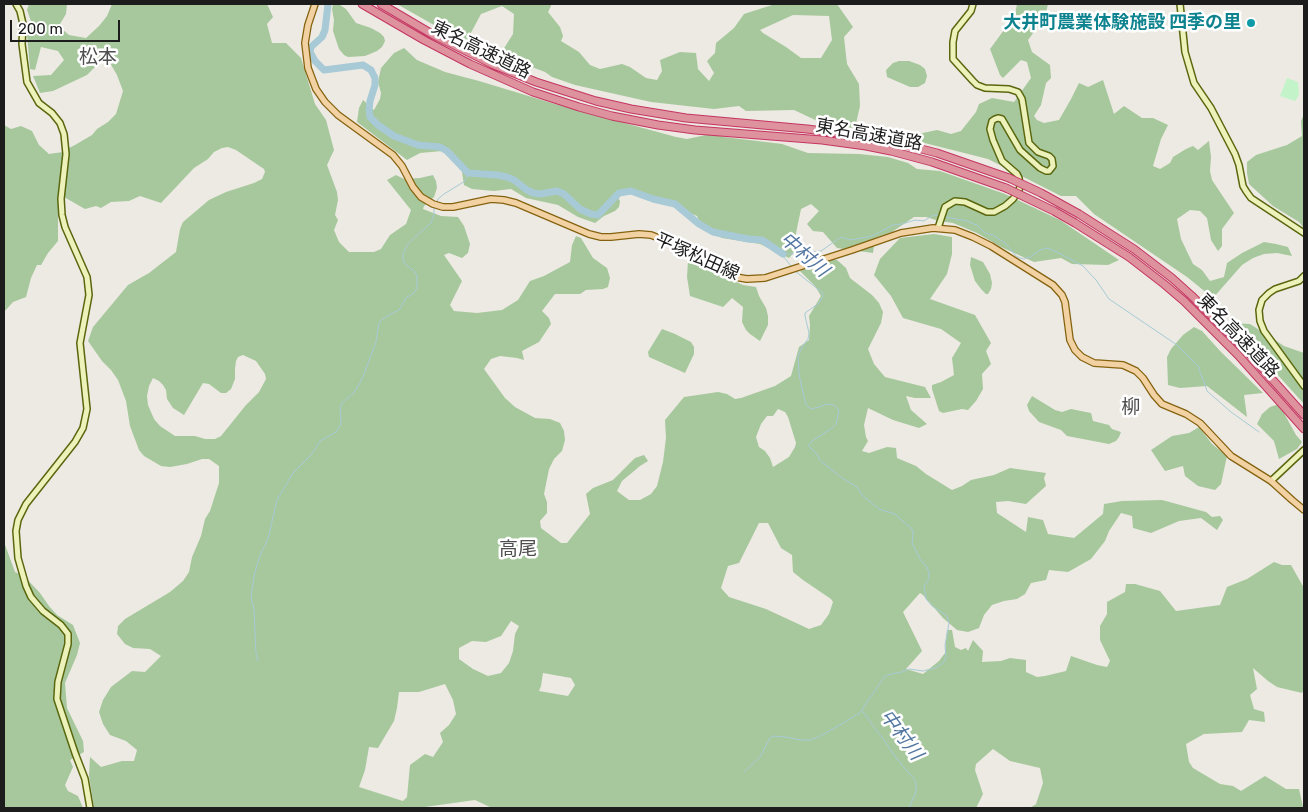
<!DOCTYPE html>
<meta charset="utf-8">
<style>
body{margin:0}
#map{position:relative;width:1308px;height:812px;overflow:hidden;background:#eceae3;font-family:Rubik,sans-serif}
canvas{display:block}
.frame{position:absolute;inset:0;border:5px solid #1c1c1c;pointer-events:none}
.scale{position:absolute;left:10px;top:20px;width:110px;height:22px;box-sizing:border-box;border:2px solid #1c1c1c;border-top:0;padding-left:6px;font-size:15px;line-height:18px;white-space:nowrap;color:#1c1c1c;-webkit-text-stroke:4px #fff;paint-order:stroke}
</style>
<div id="map">
<canvas width="1308" height="812"></canvas>
<div class="frame"></div>
<div class="scale">200 m</div>
</div>
<script>
const c = document.querySelector('canvas').getContext('2d');
c.lineJoin = 'round';
function paint(path, color) { c.fillStyle = color; c.fill(path, 'evenodd'); }
const toPath = rows => new Path2D(rows.map(r => 'M' + r).join(''));
function trace(path, color, width, dash) { c.strokeStyle = color; c.lineWidth = width; c.lineCap = dash ? 'butt' : 'round'; c.setLineDash(dash || []); c.stroke(path); }
function write(font, color, halo, rows, align = 'center') {
  c.font = font + ' Rubik,"Noto Sans JP",sans-serif'; c.lineWidth = 5; c.setLineDash([]); c.textBaseline = 'middle'; c.strokeStyle = halo; c.fillStyle = color; for (const [text, x, y, turn = 0] of rows) {
    c.save(); c.translate(x, y); c.rotate((+turn || 0) * Math.PI / 180); c.textAlign = isNaN(turn) ? turn : align; if (halo) c.strokeText(text, 0, 0); c.fillText(text, 0, 0); c.restore();
  }
}
paint(toPath([
 [29,4,67,4,66,14,60,24,62,29,69,35,86,38,99,26,107,16,112,4,267,4,273,17,267,24,272,43,286,43,301,58,315,104,326,120,334,150,327,165,337,192,338,200,335,215,338,220,334,230,339,242,349,252,374,252,381,249,390,235,406,224,411,210,387,180,396,175,404,179,420,178,433,175,436,181,437,188,434,197,424,206,423,209,441,216,458,217,464,226,470,244,468,253,462,258,449,253,444,255,462,281,450,305,454,311,477,313,502,310,518,300,530,281,544,276,570,262,572,245,576,236,581,238,593,258,607,268,610,278,608,287,603,289,586,290,580,294,555,294,542,311,549,318,551,324,539,342,522,351,524,360,517,358,500,356,491,359,484,369,505,398,515,407,535,418,550,419,560,423,564,431,565,440,562,451,554,459,549,469,544,494,547,502,547,513,540,521,541,528,561,543,567,543,590,514,586,494,593,488,613,480,635,458,644,455,648,461,640,466,622,481,617,491,629,500,640,500,651,494,657,486,663,462,666,438,665,420,684,397,718,392,727,394,735,399,741,398,775,386,791,376,799,347,809,340,810,325,809,316,821,296,815,286,800,271,831,259,837,260,846,268,850,278,872,295,879,303,883,312,881,323,868,349,874,364,885,377,925,387,931,398,915,398,906,396,911,410,927,424,919,428,893,420,868,408,864,425,866,437,868,441,862,451,869,453,887,447,896,448,897,458,916,466,926,474,952,490,962,486,971,480,994,475,1010,468,1046,473,1044,478,1046,486,1026,504,1008,501,996,502,997,513,1026,532,1028,517,1043,520,1048,534,1074,538,1103,514,1104,504,1122,501,1162,500,1206,512,1212,517,1220,516,1223,520,1217,530,1201,518,1179,521,1151,533,1133,528,1132,516,1121,513,1109,531,1105,541,1091,559,1068,572,1049,570,1046,580,1031,583,1025,594,1017,599,1004,601,992,605,984,615,979,628,968,632,957,630,943,618,923,595,920,593,903,612,922,651,906,669,923,674,939,661,945,653,947,630,952,630,955,647,961,650,966,648,968,651,973,640,983,651,982,662,1001,661,1010,658,1026,660,1026,672,1037,677,1045,676,1066,671,1071,656,1097,665,1107,667,1110,661,1100,640,1100,626,1107,614,1107,602,1125,592,1126,584,1135,584,1160,591,1176,611,1220,605,1227,587,1247,579,1274,562,1282,565,1291,565,1304,588,1304,689,1302,693,1277,687,1268,681,1253,668,1257,689,1250,695,1254,709,1264,712,1265,722,1249,720,1242,732,1204,734,1186,744,1189,762,1193,768,1220,784,1233,786,1241,791,1265,776,1286,789,1299,789,1303,807,1301,808,1030,808,1036,804,1043,783,1040,768,1010,761,993,749,976,764,975,770,983,794,976,808,492,808,475,800,425,807,424,808,94,808,89,776,90,757,101,767,122,761,134,761,137,750,126,741,110,735,103,724,99,712,103,700,111,687,132,671,145,672,161,656,150,649,133,648,125,644,117,634,118,626,125,619,170,592,183,581,189,572,192,557,201,536,205,519,210,511,219,483,219,466,209,459,202,459,187,464,170,467,161,466,144,456,139,450,130,426,126,401,118,380,111,370,102,361,88,341,93,327,128,285,149,273,176,252,180,229,183,222,209,200,226,192,254,183,262,179,265,172,264,169,258,165,236,150,228,147,222,148,214,152,208,159,194,168,161,203,140,196,129,201,111,202,101,208,96,206,85,209,64,197,69,148,75,145,92,135,97,129,108,122,116,114,123,91,117,75,106,56,87,75,53,91,40,93,33,76,51,75,64,60,58,51,41,47,35,70,30,69,27,34,32,24,27,10],
 [243,355,256,361,265,374,266,379,259,392,246,405,221,436,215,439,205,439,195,436,175,436,160,426,154,419,148,405,147,396,149,386,153,378,159,381,163,385,166,390,167,399,173,408,184,415,203,383,209,384,221,393,226,393,231,389,235,379,235,369,236,361,238,357],
 [778,409,785,412,788,417,796,443,795,447,789,457,773,467,770,458,765,451,759,447,756,437,761,424,767,416,773,416],
 [759,523,768,523,781,548,792,555,793,572,803,580,831,599,833,602,829,614,821,625,809,629,766,609,729,597,721,588,728,566,739,563],
 [511,621,519,626,515,634,513,651,509,663,501,673,488,676,473,669,459,659,459,648,472,641,486,642,501,636],
 [543,673,571,678,575,685,568,696,539,691,541,686],
 [445,684,453,700,456,714,449,725,440,733,443,742,433,757,425,754,410,765,407,797,403,801,359,787,365,770,369,747,378,748,394,721,397,708,399,692,419,692],
 [333,4,340,5,346,9,356,23,371,28,380,33,384,37,385,41,382,47,377,51,365,56,348,57,344,55,339,49,333,31,334,20,332,9],
 [397,4,551,4,551,6,548,12,560,27,563,36,561,41,579,52,590,65,600,69,622,64,630,67,646,78,657,80,662,71,660,60,680,52,696,53,698,69,709,81,714,73,707,61,715,53,716,43,734,28,744,14,772,5,779,4,837,4,853,27,844,37,847,64,859,84,860,106,855,128,828,126,794,110,746,111,739,106,714,109,651,102,575,85,552,77,545,72,529,66,501,57,503,50,513,34,514,14,502,6,481,14,466,42,455,37],
 [793,15,829,16,832,40,821,58,801,58,786,47,763,33,760,30],
 [1017,4,1048,4,1045,17,1028,40,1032,52,1050,65,1051,78,1046,83,1041,105,1034,116,1037,120,1044,123,1059,120,1071,99,1079,83,1088,87,1103,80,1114,114,1124,106,1142,118,1153,118,1168,125,1161,139,1153,166,1160,169,1170,163,1173,157,1186,149,1193,146,1198,150,1209,141,1211,157,1210,171,1212,180,1234,213,1222,229,1222,246,1218,251,1211,240,1207,218,1200,211,1190,210,1177,219,1181,239,1193,264,1202,270,1210,281,1224,277,1227,263,1242,253,1264,242,1276,244,1288,247,1292,256,1277,253,1264,254,1253,258,1242,265,1213,298,1187,277,1094,214,1076,196,1061,196,988,159,897,136,898,132,918,134,937,130,951,134,961,131,976,112,979,104,992,98,1014,102,1031,78,1027,62,1021,60,1003,78,1000,75,990,49,1015,15],
 [404,48,417,60,445,72,479,81,555,104,676,137,687,139,706,135,718,135,724,137,782,144,808,153,859,154,888,157,908,163,917,169,940,171,1005,194,1060,220,1119,260,1108,265,1072,264,1061,258,1034,262,1001,247,977,233,953,223,939,221,926,217,914,217,892,232,875,238,873,253,837,248,823,232,813,231,807,224,819,211,811,204,801,209,795,238,797,249,789,258,760,244,722,238,703,230,697,216,646,195,622,191,617,196,620,201,619,207,615,211,604,216,595,223,578,217,558,205,526,198,511,189,494,191,472,189,464,185,462,172,456,161,442,151,420,153,407,160,357,122,359,108,363,100,374,110,380,99,381,93,378,82,381,68,394,53],
 [899,61,909,61,920,65,925,69,927,76,925,83,918,87,910,87,887,77,886,70,893,63],
 [1304,114,1304,228,1299,222,1273,206,1249,184,1247,173,1247,162,1256,155,1287,145,1302,136,1301,121],
 [4,125,11,129,21,126,32,131,39,145,49,154,63,152,58,211,58,241,48,253,41,265,37,265,31,278,26,297,13,302,4,312],
 [934,234,952,237,952,254,947,274,930,299,975,315,991,343,986,351,991,364,982,374,983,389,976,401,968,410,962,409,943,413,939,411,932,389,932,385,941,382,954,375,952,358,961,343,941,329,903,318,891,296,874,275,880,259,900,238],
 [971,257,983,262,990,274,992,283,991,289,988,294,986,294,981,289,975,281,970,265],
 [688,261,743,285,756,287,759,296,766,308,768,316,768,325,760,341,750,334,746,330,742,322,743,307,732,298,723,307,690,296,687,277],
 [1231,323,1250,324,1284,346,1304,353,1304,404],
 [1194,327,1202,331,1221,352,1263,393,1244,395,1247,417,1207,386,1180,388,1168,385,1167,357,1171,349,1183,335],
 [662,329,675,334,691,342,694,347,694,354,685,373,649,357,648,352],
 [1032,396,1055,410,1062,412,1071,409,1091,413,1093,421,1109,425,1112,429,1121,432,1119,437,1116,441,1109,444,1067,436,1061,430,1039,422,1029,411,1027,405],
 [1279,404,1296,435,1302,442,1297,449,1279,459,1274,441,1257,424,1262,414,1270,407],
 [1199,427,1212,444,1227,456,1221,484,1215,490,1198,486,1185,476,1183,466,1165,471,1151,450,1172,436,1189,433],
 [4,542,15,572,24,576,40,593,49,606,57,615,73,625,80,643,77,655,65,683,67,708,83,741,84,752,70,760,73,767,65,785,68,791,78,796,83,808,4,808]
]), '#a7c89c');
paint(toPath([
 [1287,78,1298,82,1299,95,1295,101,1280,96]
]), '#c3f3c9');
trace(toPath([
 [437,202,438,199,444,194,465,181,468,173],
 [945,217,967,221,978,226,985,233,993,235,1005,243,1016,256,1020,258,1024,259,1030,257,1040,250,1047,248,1059,253,1083,266,1096,280,1109,299,1177,345,1198,366,1207,391,1231,412,1259,432],
 [783,254,783,256,791,266],
 [783,254,791,254,821,251,841,237,850,240,872,236,893,225,902,224,915,220,924,221,933,215,941,216],
 [795,271,819,290,822,292,823,296,819,303,805,313,805,316,809,333,808,339,802,347,798,356,799,374,805,402,807,406,810,408,812,409,828,404,834,405,839,410,836,424,832,428,812,441,809,445,810,448,817,454,820,460,834,472,842,478,857,487,863,496,868,500,879,509,895,514,912,529,913,535,912,543,920,559,927,567,929,573,929,578,924,587,926,599,932,606,947,616,949,623,945,645,946,658,943,663,935,668,923,671,909,669,902,672,892,674,885,676,863,708,862,711],
 [258,661,256,653,254,610,251,597,254,576,260,555,268,539,277,500,293,473,311,455,320,441,336,432,341,424,340,407,342,403,354,393,362,379,376,342,379,322,387,316,399,310,406,298,414,293,417,288,417,276,415,272,404,263,403,258,403,253,408,244,414,238,431,223,434,215,434,208],
 [863,712,889,747,896,758,915,780,916,784,916,792,909,808],
 [744,772,760,757,770,738,773,736,786,737,800,740,811,740,818,737,847,721,862,711]
]), '#a7cad6', 1);
trace(toPath([
 [328,4,325,30,322,37,311,47,310,52,315,61,324,70,363,65,371,70,375,78,375,85,370,101,369,110,370,117,378,125,394,136,418,145,440,147,447,151,468,173,497,175,507,177,514,180,527,190,533,193,540,194,557,191,564,194,580,209,591,214,598,215,619,193,631,191,653,199,675,204,699,224,713,232,748,239,762,240,783,254]
]), '#a7cad6', 7);
const secondary = toPath([
 [16,4,20,11,23,24,22,44,27,82,39,103,52,113,60,123,64,134,66,154,61,199,62,215,65,227,87,277,89,295,80,343,87,409,83,428,75,442,26,504,18,520,16,531,18,558,26,586,31,597,43,611,61,625,68,634,68,644,58,682,57,699,75,753,85,779,90,808],
 [1180,4,1185,52,1194,83,1211,108,1235,154,1239,165,1243,186,1246,191,1251,198,1304,233],
 [938,228,945,207,955,201,965,202,987,212,994,212,1005,206,1013,199,1018,192,1020,187,1019,178,1017,174,1002,161,993,140,990,129,992,121,995,119,998,118,1002,119,1020,150,1040,168,1046,171,1049,171,1053,166,1052,159,1049,156,1038,152,1029,143,1023,105,1022,99,1018,92,1009,89,985,88,977,85,973,81,953,59,953,42,955,31,971,11,973,4],
 [1304,276,1299,281,1275,289,1269,293,1262,300,1259,310,1260,321,1264,331,1304,386],
 [1271,481,1304,450]
]);
const primary = toPath([
 [315,4,308,25,305,43,308,68,316,89,325,102,338,115,393,155,402,166,413,187,421,197,433,204,443,207,453,207,491,199,504,200,516,203,589,234,601,237,611,237,639,234,651,235,679,246,735,277,747,279,765,278,852,250,901,233,933,228,955,230,973,237,991,246,1053,285,1062,295,1065,302,1070,340,1075,350,1082,357,1094,363,1123,365,1136,371,1143,378,1154,395,1162,404,1186,414,1200,423,1231,456,1271,481,1292,500,1304,510]
]);
const highway = toPath([
 [362,4,424,40,470,64,533,92,579,107,612,116,658,125,695,130,822,140,866,146,891,151,932,162,1006,188],
 [381,4,432,34,494,65,536,82,596,101,631,109,686,118,807,129,870,137,894,142,937,153,1009,178],
 [1079,214,1134,249,1172,278,1192,296,1247,351,1304,415],
 [1075,223,1129,257,1164,284,1184,301,1238,355,1304,429]
]);
trace(secondary, '#5a670f', 8);
trace(primary, '#85620f', 8);
trace(highway, '#c53561', 9);
trace(secondary, '#edf2bb', 5);
trace(primary, '#f2d2a2', 5.5);
trace(highway, '#dd929d', 7);
const highwayBridge = toPath([
 [1009,178,1041,193,1079,214],
 [1006,188,1054,211,1075,223]
]);
trace(highwayBridge, '#c53561', 9, []);
trace(highwayBridge, '#dd929d', 7);
for (const [x, y, r, color] of [
 [1251,23,5,"#0f9aa8"]
]) { const dot = new Path2D(); dot.arc(x, y, r, 0, 2 * Math.PI); c.fillStyle = color; c.fill(dot); trace(dot, '#fff', 2); }
write('bold 18px', '#0d838f', '#fff', [
 ["大井町農業体験施設 四季の里",1241,23]
], 'right');
write('18px', '#1c1c1c', '#fff', [
 ["東名高速道路",481,50,26],
 ["東名高速道路",869,135,10],
 ["平塚松田線",697,257,24],
 ["東名高速道路",1238,336,46]
]);
write('19px', '#4f4f4f', '#fff', [
 ["松本",98,58],
 ["柳",1131,408],
 ["高尾",518,550]
]);
write('italic 19px', '#5377a1', '#fff', [
 ["中村川",804,255,41],
 ["中村川",901,735,53]
]);
</script>
